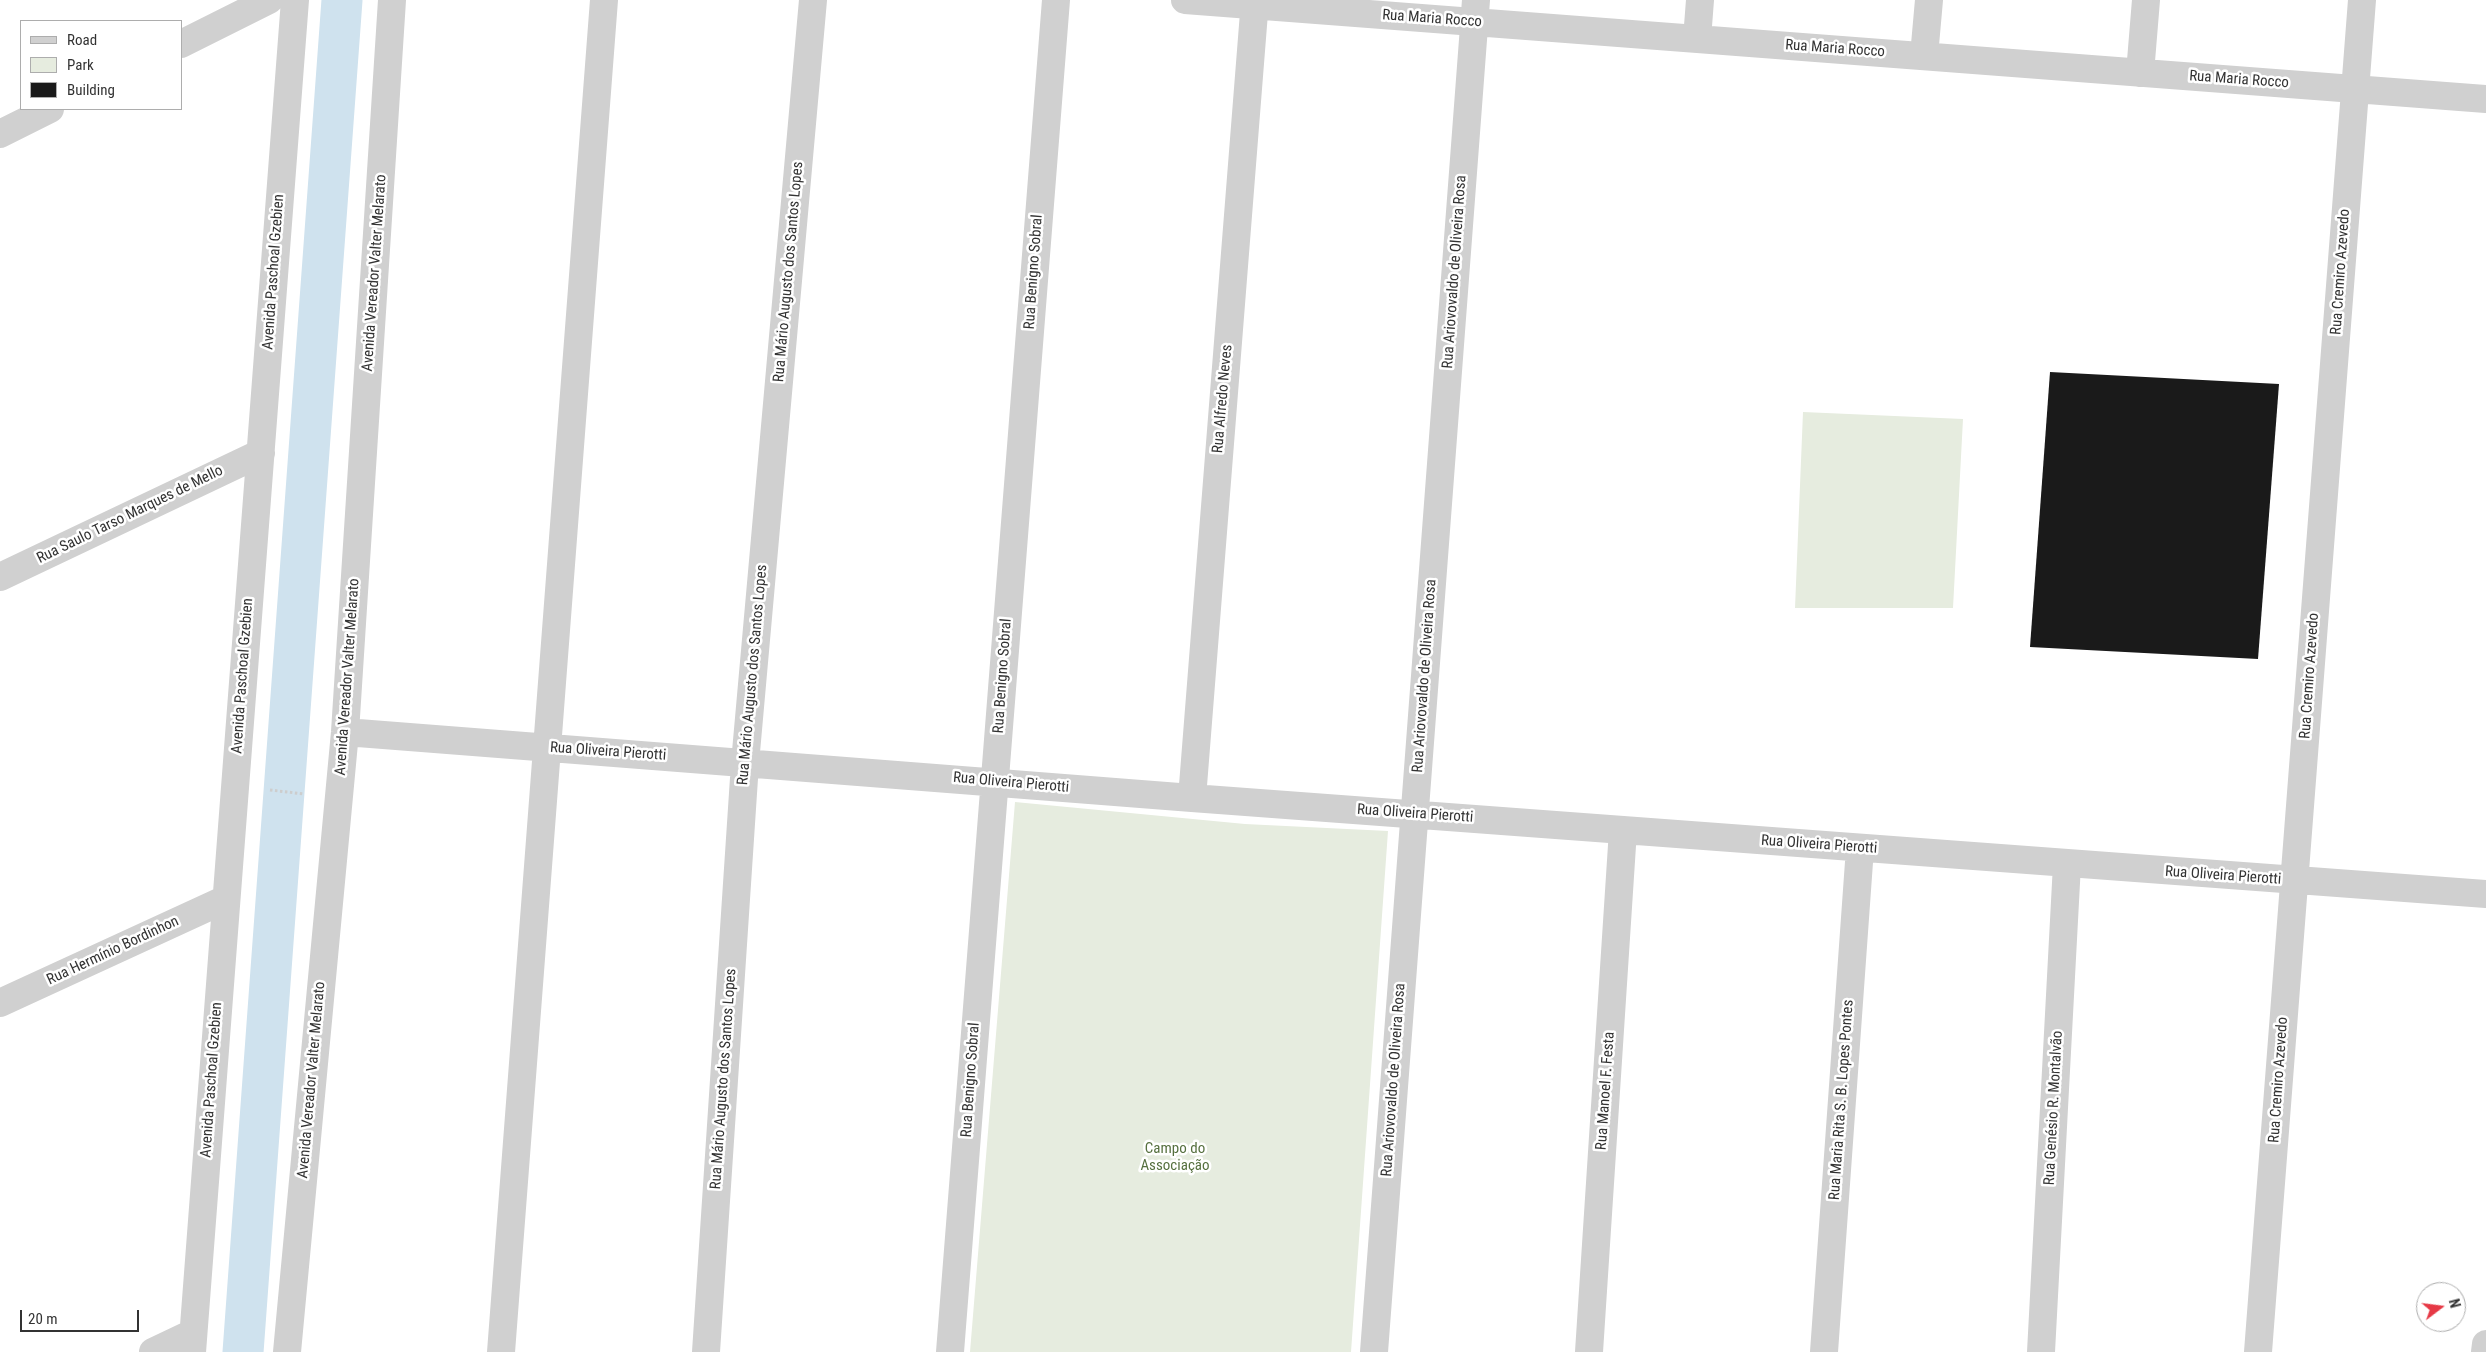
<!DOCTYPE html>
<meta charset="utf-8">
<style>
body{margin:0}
#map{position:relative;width:2486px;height:1352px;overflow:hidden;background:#fff;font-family:"Roboto Condensed",sans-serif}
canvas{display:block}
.legend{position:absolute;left:20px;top:20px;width:162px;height:90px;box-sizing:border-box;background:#fff;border:1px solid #adadad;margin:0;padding:6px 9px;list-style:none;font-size:15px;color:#333}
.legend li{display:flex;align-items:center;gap:10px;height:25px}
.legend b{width:25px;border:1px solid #adadad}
.north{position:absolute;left:2416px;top:1282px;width:50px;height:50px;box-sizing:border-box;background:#fff;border:1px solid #adadad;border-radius:50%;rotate:75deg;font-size:14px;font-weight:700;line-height:20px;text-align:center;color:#333}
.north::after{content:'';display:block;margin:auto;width:18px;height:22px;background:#e63946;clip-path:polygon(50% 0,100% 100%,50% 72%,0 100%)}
.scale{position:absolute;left:20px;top:1310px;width:119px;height:22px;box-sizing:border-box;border:2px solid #333;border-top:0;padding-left:6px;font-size:15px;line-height:18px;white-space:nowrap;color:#333;-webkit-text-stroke:4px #fff;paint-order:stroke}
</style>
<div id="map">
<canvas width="2486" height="1352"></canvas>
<ul class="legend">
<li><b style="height:6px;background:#d0d0d0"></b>Road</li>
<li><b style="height:14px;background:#e6ecdf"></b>Park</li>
<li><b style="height:14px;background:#1a1a1a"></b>Building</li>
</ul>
<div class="north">N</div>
<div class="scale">20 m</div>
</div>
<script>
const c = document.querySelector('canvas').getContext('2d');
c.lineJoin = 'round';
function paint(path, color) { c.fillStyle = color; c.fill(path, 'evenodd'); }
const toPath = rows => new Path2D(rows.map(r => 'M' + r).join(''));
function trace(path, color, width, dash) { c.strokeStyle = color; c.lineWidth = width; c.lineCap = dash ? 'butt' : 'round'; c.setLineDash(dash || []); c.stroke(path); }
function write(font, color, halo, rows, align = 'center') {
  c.font = font + ' "Roboto Condensed",sans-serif'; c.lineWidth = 5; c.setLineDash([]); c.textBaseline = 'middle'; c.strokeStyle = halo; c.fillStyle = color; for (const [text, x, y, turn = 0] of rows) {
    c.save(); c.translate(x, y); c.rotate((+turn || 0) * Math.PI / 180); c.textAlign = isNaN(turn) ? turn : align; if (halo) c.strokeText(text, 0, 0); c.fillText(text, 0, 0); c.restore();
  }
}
paint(toPath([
 [1803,412,1963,419,1953,608,1795,608],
 [1015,802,1245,824,1388,831,1351,1352,970,1352]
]), '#e6ecdf');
trace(toPath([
 [243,1352,342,0]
]), '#cfe2ee', 41);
paint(toPath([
 [2050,372,2279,384,2258,659,2030,647]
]), '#1a1a1a');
trace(toPath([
 [270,790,304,794]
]), '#cdcdcd', 3, [2.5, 2.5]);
trace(toPath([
 [1185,0,2486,99],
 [1697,39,1700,0],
 [181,44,269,0],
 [1924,56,1929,0],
 [2140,73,2146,0],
 [0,134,50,109],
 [0,577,261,453],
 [345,732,1192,798,2486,894],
 [1192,798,1255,0],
 [0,1003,226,899],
 [153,1352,193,1333],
 [192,1352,295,0],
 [287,1352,345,732,392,0],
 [501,1352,604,0],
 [706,1352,745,763,813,0],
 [950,1352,1056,0],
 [1374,1352,1476,0],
 [1589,1352,1623,830],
 [1824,1352,1860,848],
 [2041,1352,2067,864],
 [2258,1352,2362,0],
 [2485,1352,2486,1344]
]), '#d0d0d0', 28);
write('15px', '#333', '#fff', [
 ["Rua Maria Rocco",1432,19,4],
 ["Rua Maria Rocco",1835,49,4],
 ["Rua Maria Rocco",2239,80,4],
 ["Avenida Paschoal Gzebien",274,272,-86],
 ["Rua Mário Augusto dos Santos Lopes",789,272,-85],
 ["Rua Benigno Sobral",1034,272,-86],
 ["Rua Ariovovaldo de Oliveira Rosa",1455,272,-86],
 ["Rua Cremiro Azevedo",2341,272,-86],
 ["Avenida Vereador Valter Melarato",375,273,-86],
 ["Rua Alfredo Neves",1223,399,-85],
 ["Rua Saulo Tarso Marques de Mello",130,515,-26],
 ["Rua Mário Augusto dos Santos Lopes",753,675,-85],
 ["Avenida Paschoal Gzebien",243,676,-86],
 ["Rua Benigno Sobral",1003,676,-86],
 ["Rua Ariovovaldo de Oliveira Rosa",1425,676,-86],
 ["Rua Cremiro Azevedo",2310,676,-86],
 ["Avenida Vereador Valter Melarato",348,677,-86],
 ["Rua Oliveira Pierotti",608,752,4],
 ["Rua Oliveira Pierotti",1011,783,5],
 ["Rua Oliveira Pierotti",1415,814,4],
 ["Rua Oliveira Pierotti",1819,845,4],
 ["Rua Oliveira Pierotti",2223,876,4],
 ["Rua Hermínio Bordinhon",113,951,-25],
 ["Rua Mário Augusto dos Santos Lopes",724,1079,-86],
 ["Avenida Paschoal Gzebien",212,1080,-86],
 ["Avenida Vereador Valter Melarato",312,1080,-85],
 ["Rua Benigno Sobral",971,1080,-86],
 ["Rua Ariovovaldo de Oliveira Rosa",1394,1080,-86],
 ["Rua Cremiro Azevedo",2279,1080,-86],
 ["Rua Manoel F. Festa",1606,1091,-86],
 ["Rua Maria Rita S. B. Lopes Pontes",1842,1100,-86],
 ["Rua Genésio R. Montalvão",2054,1108,-87]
]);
write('15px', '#56703f', '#fff', [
 ["Campo do",1175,1149],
 ["Associação",1175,1166]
]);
</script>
